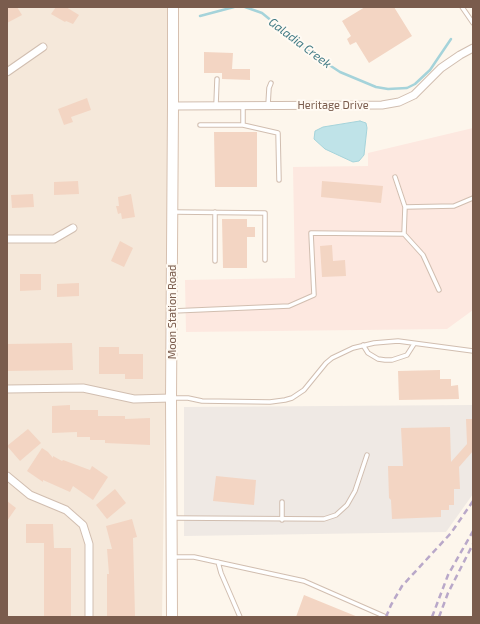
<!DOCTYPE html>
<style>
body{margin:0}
#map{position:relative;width:480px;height:624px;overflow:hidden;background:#fdf6ec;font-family:"Exo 2",sans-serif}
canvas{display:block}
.frame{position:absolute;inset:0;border:8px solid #7a5c4d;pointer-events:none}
</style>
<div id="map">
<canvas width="480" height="624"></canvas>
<div class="frame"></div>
</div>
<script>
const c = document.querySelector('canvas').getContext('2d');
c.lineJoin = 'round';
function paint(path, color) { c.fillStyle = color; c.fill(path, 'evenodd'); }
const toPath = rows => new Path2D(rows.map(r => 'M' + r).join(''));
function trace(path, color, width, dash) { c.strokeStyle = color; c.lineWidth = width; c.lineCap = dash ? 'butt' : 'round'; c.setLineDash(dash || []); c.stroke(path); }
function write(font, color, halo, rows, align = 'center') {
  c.font = font + ' "Exo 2",sans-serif'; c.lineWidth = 4; c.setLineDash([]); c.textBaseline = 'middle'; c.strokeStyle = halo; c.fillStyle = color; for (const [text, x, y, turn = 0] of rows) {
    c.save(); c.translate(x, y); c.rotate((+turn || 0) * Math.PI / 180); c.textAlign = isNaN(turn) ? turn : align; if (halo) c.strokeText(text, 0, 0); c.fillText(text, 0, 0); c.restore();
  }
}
paint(toPath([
 [7,7,171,7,162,617,7,617]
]), '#f5e8da');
paint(toPath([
 [473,128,473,310,447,329,186,332,185,280,295,278,293,167,368,166,368,153]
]), '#fde8e0');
paint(toPath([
 [473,405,473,494,446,532,184,536,184,407]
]), '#efe9e4');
const water = toPath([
 [360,121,366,123,367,128,364,155,359,161,353,162,325,149,314,139,315,131,323,127,360,121]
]);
paint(water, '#bfe3e8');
trace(water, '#a5d3da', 1);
trace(toPath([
 [245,7,262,13,311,53,340,72,376,87,388,89,407,88,415,84,430,70,451,39],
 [200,16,234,7]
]), '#a5d3da', 2.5);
paint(toPath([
 [7,7,17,7,22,15,7,23],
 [56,7,66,7,79,15,73,24,66,21,65,22,51,14],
 [365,7,394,7,412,36,369,63,356,42,350,45,347,39,351,36,342,21],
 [204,52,233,53,232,69,250,69,250,80,222,79,222,73,204,73],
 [87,98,91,110,71,117,73,122,64,125,58,109],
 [214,132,257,132,257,187,215,187],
 [78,181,79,194,54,195,54,182],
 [322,181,383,186,381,203,321,197],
 [33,194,34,207,12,208,11,195],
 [131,194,135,217,122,219,121,213,118,214,116,206,119,206,118,197],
 [222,219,247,219,247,227,255,227,255,237,247,237,247,268,223,268],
 [120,241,133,248,124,267,111,261],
 [332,245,333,261,345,260,346,276,322,277,320,246],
 [20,274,41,274,41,290,20,291],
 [79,283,79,296,57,297,57,284],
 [72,343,73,370,7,371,7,344],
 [99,347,119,347,119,354,143,354,143,379,125,379,125,374,99,374],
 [440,370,440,379,451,379,451,386,458,385,459,399,399,400,398,371],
 [70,405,70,410,98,410,98,416,125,416,125,419,150,418,150,445,105,443,105,440,90,440,90,437,77,437,77,432,52,433,52,406],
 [466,419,473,419,473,451,459,467,460,489,454,489,454,505,449,505,449,510,441,510,441,517,392,519,391,500,389,498,388,466,403,466,401,428,450,427,451,462,467,444],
 [28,429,41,443,20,461,7,446],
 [42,448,48,452,53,458,53,456,62,461,63,460,90,470,92,466,108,477,93,500,73,486,70,492,43,480,43,482,27,471],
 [216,476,256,480,254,505,213,501],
 [115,489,126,503,107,519,96,505],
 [7,501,16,508,7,521],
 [132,519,137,537,133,538,135,616,107,616,107,574,109,574,107,549,112,549,106,526],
 [26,524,53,524,54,548,71,548,71,617,44,617,44,543,26,543],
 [304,595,358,617,296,617]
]), '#f3d5c3');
const lane = toPath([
 [462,7,473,23],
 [216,105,217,79],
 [243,105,243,125],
 [268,105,269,88,271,83],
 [200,125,243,125,278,133,279,180],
 [395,177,405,207,404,234],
 [405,207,454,206,473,198],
 [174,212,265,213,265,260],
 [215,212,215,261],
 [173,311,289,306,314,295,311,233,404,234,423,255,439,290],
 [363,345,368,353,378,359,385,360,392,360,407,355,414,344],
 [172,398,188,398,202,401,270,402,285,400,292,398,304,390,326,363,332,358,353,348,374,343,398,341,473,351],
 [173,518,324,519,336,515,347,505,355,491,367,455],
 [282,520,282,502],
 [174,557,194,557,304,581,386,617],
 [218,562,221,573,240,617]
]);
const street = toPath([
 [7,72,43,47],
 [173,106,382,105,399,102,414,95,441,68,460,55,473,48],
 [7,239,54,239,73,228],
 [7,389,83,388,134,399,171,398],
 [7,476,30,495,66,510,83,525,89,544,89,617]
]);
const secondary = toPath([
 [172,617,171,398,173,106,173,7]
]);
trace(lane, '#d1beb0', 5.5);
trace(street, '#d1beb0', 9);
trace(secondary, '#d6c0b0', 12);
trace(lane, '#fff', 3.5);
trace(street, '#fff', 7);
trace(secondary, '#fff', 10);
trace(toPath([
 [386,617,391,605,402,586,451,533,473,501],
 [432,617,448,575,473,531],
 [439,617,448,593,473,544]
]), '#b9a8c9', 2.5, [6, 4]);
write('11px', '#7a5c4d', '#fffaf3', [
 ["Heritage Drive",333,105],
 ["Moon Station Road",172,312,-90]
]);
write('italic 12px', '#437c86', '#fffaf3', [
 ["Galadia Creek",300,43,37]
]);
</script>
